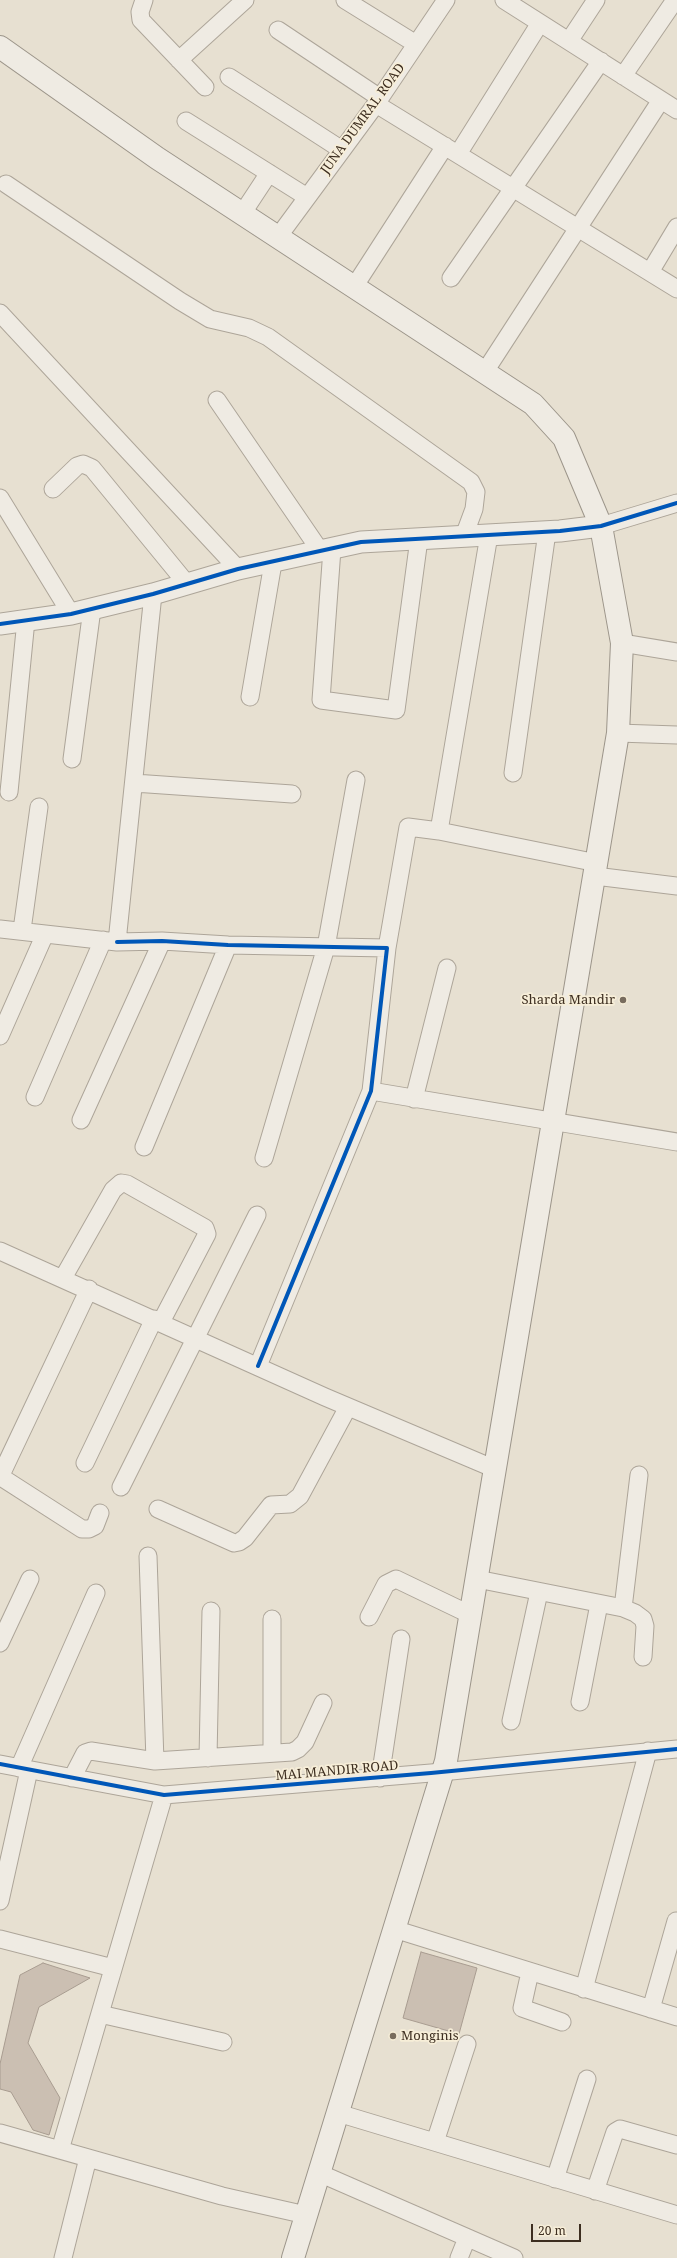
<!DOCTYPE html>
<style>
body{margin:0}
#map{position:relative;width:677px;height:2258px;overflow:hidden;background:#e7e0d1;font-family:"Noto Serif",serif}
canvas{display:block}
.scale{position:absolute;left:531px;top:2224px;width:50px;height:18px;box-sizing:border-box;border:2px solid #3d2e20;border-top:0;padding-left:5px;font-size:12px;line-height:14px;white-space:nowrap;color:#3d2e20;-webkit-text-stroke:3px #f7eed8;paint-order:stroke}
</style>
<div id="map">
<canvas width="677" height="2258"></canvas>
<div class="scale">20 m</div>
</div>
<script>
const c = document.querySelector('canvas').getContext('2d');
c.lineJoin = 'round';
function paint(path, color) { c.fillStyle = color; c.fill(path, 'evenodd'); }
const toPath = rows => new Path2D(rows.map(r => 'M' + r).join(''));
function trace(path, color, width, dash) { c.strokeStyle = color; c.lineWidth = width; c.lineCap = dash ? 'butt' : 'round'; c.setLineDash(dash || []); c.stroke(path); }
function write(font, color, halo, rows, align = 'center') {
  c.font = font + ' "Noto Serif",serif'; c.lineWidth = 3.5; c.setLineDash([]); c.textBaseline = 'middle'; c.strokeStyle = halo; c.fillStyle = color; for (const [text, x, y, turn = 0] of rows) {
    c.save(); c.translate(x, y); c.rotate((+turn || 0) * Math.PI / 180); c.textAlign = isNaN(turn) ? turn : align; if (halo) c.strokeText(text, 0, 0); c.fillText(text, 0, 0); c.restore();
  }
}
const building = toPath([
 [421,1952,477,1968,459,2034,403,2018,421,1952],
 [43,1963,90,1978,39,2007,28,2043,60,2098,49,2135,33,2130,11,2092,0,2089,0,2064,20,1975,43,1963]
]);
paint(building, '#cbbfb2');
trace(building, '#a89c90', 1);
const minor = toPath([
 [144,0,140,12,141,20,205,87],
 [345,0,416,44],
 [504,0,677,110],
 [278,30,380,98],
 [569,41,596,0],
 [179,60,245,0],
 [623,76,675,0],
 [229,77,342,150],
 [376,104,677,289],
 [186,121,307,197],
 [458,154,540,23],
 [6,184,180,301,210,319,249,328,268,337,471,482,476,492,474,509,464,536],
 [242,214,269,173],
 [278,237,376,104,446,0],
 [650,272,677,227],
 [451,278,601,61],
 [354,287,445,146],
 [0,313,238,569],
 [484,373,661,100],
 [217,400,321,552],
 [53,489,77,466,83,464,92,468,187,584],
 [0,498,71,614],
 [601,526,677,503],
 [332,549,321,700,396,710,419,539],
 [622,643,677,652],
 [250,697,273,563],
 [618,733,677,735],
 [72,759,92,609],
 [513,773,547,532],
 [134,783,292,794],
 [9,792,26,620],
 [439,831,489,535],
 [595,876,677,886],
 [0,929,117,942,153,594],
 [22,930,39,807],
 [117,942,162,941,228,945,387,948,371,1091,258,1366],
 [387,948,408,827,439,831,597,863],
 [0,1036,45,934],
 [371,1091,677,1142],
 [35,1097,103,940],
 [414,1099,447,968],
 [81,1120,162,941],
 [144,1147,228,945],
 [264,1158,326,947,356,780],
 [0,1251,325,1397,495,1469],
 [63,1278,113,1190,121,1183,127,1184,205,1228,207,1234,161,1322],
 [85,1463,154,1319],
 [0,1477,89,1289],
 [1,1477,82,1529,89,1529,95,1526,100,1513],
 [121,1487,257,1215],
 [158,1509,234,1543,239,1542,245,1538,271,1505,290,1504,300,1496,348,1407],
 [148,1556,155,1761],
 [477,1579,623,1608,635,1613,643,1619,645,1626,643,1657],
 [623,1608,639,1475],
 [369,1617,386,1584,396,1579,471,1615],
 [272,1619,272,1753],
 [0,1643,30,1579],
 [580,1702,599,1604],
 [511,1721,539,1592],
 [208,1758,211,1611],
 [0,1764,164,1795,431,1773,677,1749],
 [19,1768,96,1593],
 [72,1778,85,1753,91,1751,155,1761,292,1752,298,1749,305,1742,323,1703],
 [380,1778,401,1639],
 [0,1901,29,1770],
 [394,1929,677,2017],
 [0,1939,113,1968],
 [530,1972,522,2008,562,2022],
 [584,1989,648,1751],
 [651,2009,676,1921],
 [100,2014,223,2042],
 [338,2113,677,2215],
 [0,2133,222,2196,306,2215],
 [435,2142,467,2044],
 [60,2150,164,1795],
 [319,2173,514,2258],
 [555,2179,587,2079],
 [595,2191,615,2132,620,2129,677,2145],
 [63,2258,88,2158],
 [459,2258,467,2238]
]);
const tertiary = toPath([
 [0,624,71,614,153,594,238,569,361,542,560,531,601,526]
]);
const secondary = toPath([
 [0,47,157,158,533,404,564,438,601,526,622,643,618,733,446,1761,293,2258]
]);
trace(minor, '#ada599', 19);
trace(tertiary, '#ada599', 23);
trace(secondary, '#9c958a', 24);
trace(minor, '#efebe3', 17);
trace(tertiary, '#efebe3', 21);
trace(secondary, '#efebe3', 22);
trace(toPath([
 [0,624,71,614,153,594,238,569,361,542,560,531,601,526,677,503],
 [117,942,162,941,228,945,387,948,371,1091,258,1366],
 [0,1764,164,1795,431,1773,677,1749]
]), '#0057b8', 4);
for (const [x, y, r, color] of [
 [623,1000,4,"#786c5e"],
 [393,2036,4,"#786c5e"]
]) { const dot = new Path2D(); dot.arc(x, y, r, 0, 2 * Math.PI); c.fillStyle = color; c.fill(dot); trace(dot, '#f7eed8', 1.5); }
write('13px', '#3d2e20', '#f7eed8', [
 ["JUNA DUMRAL ROAD",363,119,-54],
 ["MAI MANDIR ROAD",337,1771,-5]
]);
write('13px', '#3d2e20', '#f7eed8', [
 ["Sharda Mandir",615,1000],
 ["Monginis",401,2036,"left"]
], 'right');
</script>
